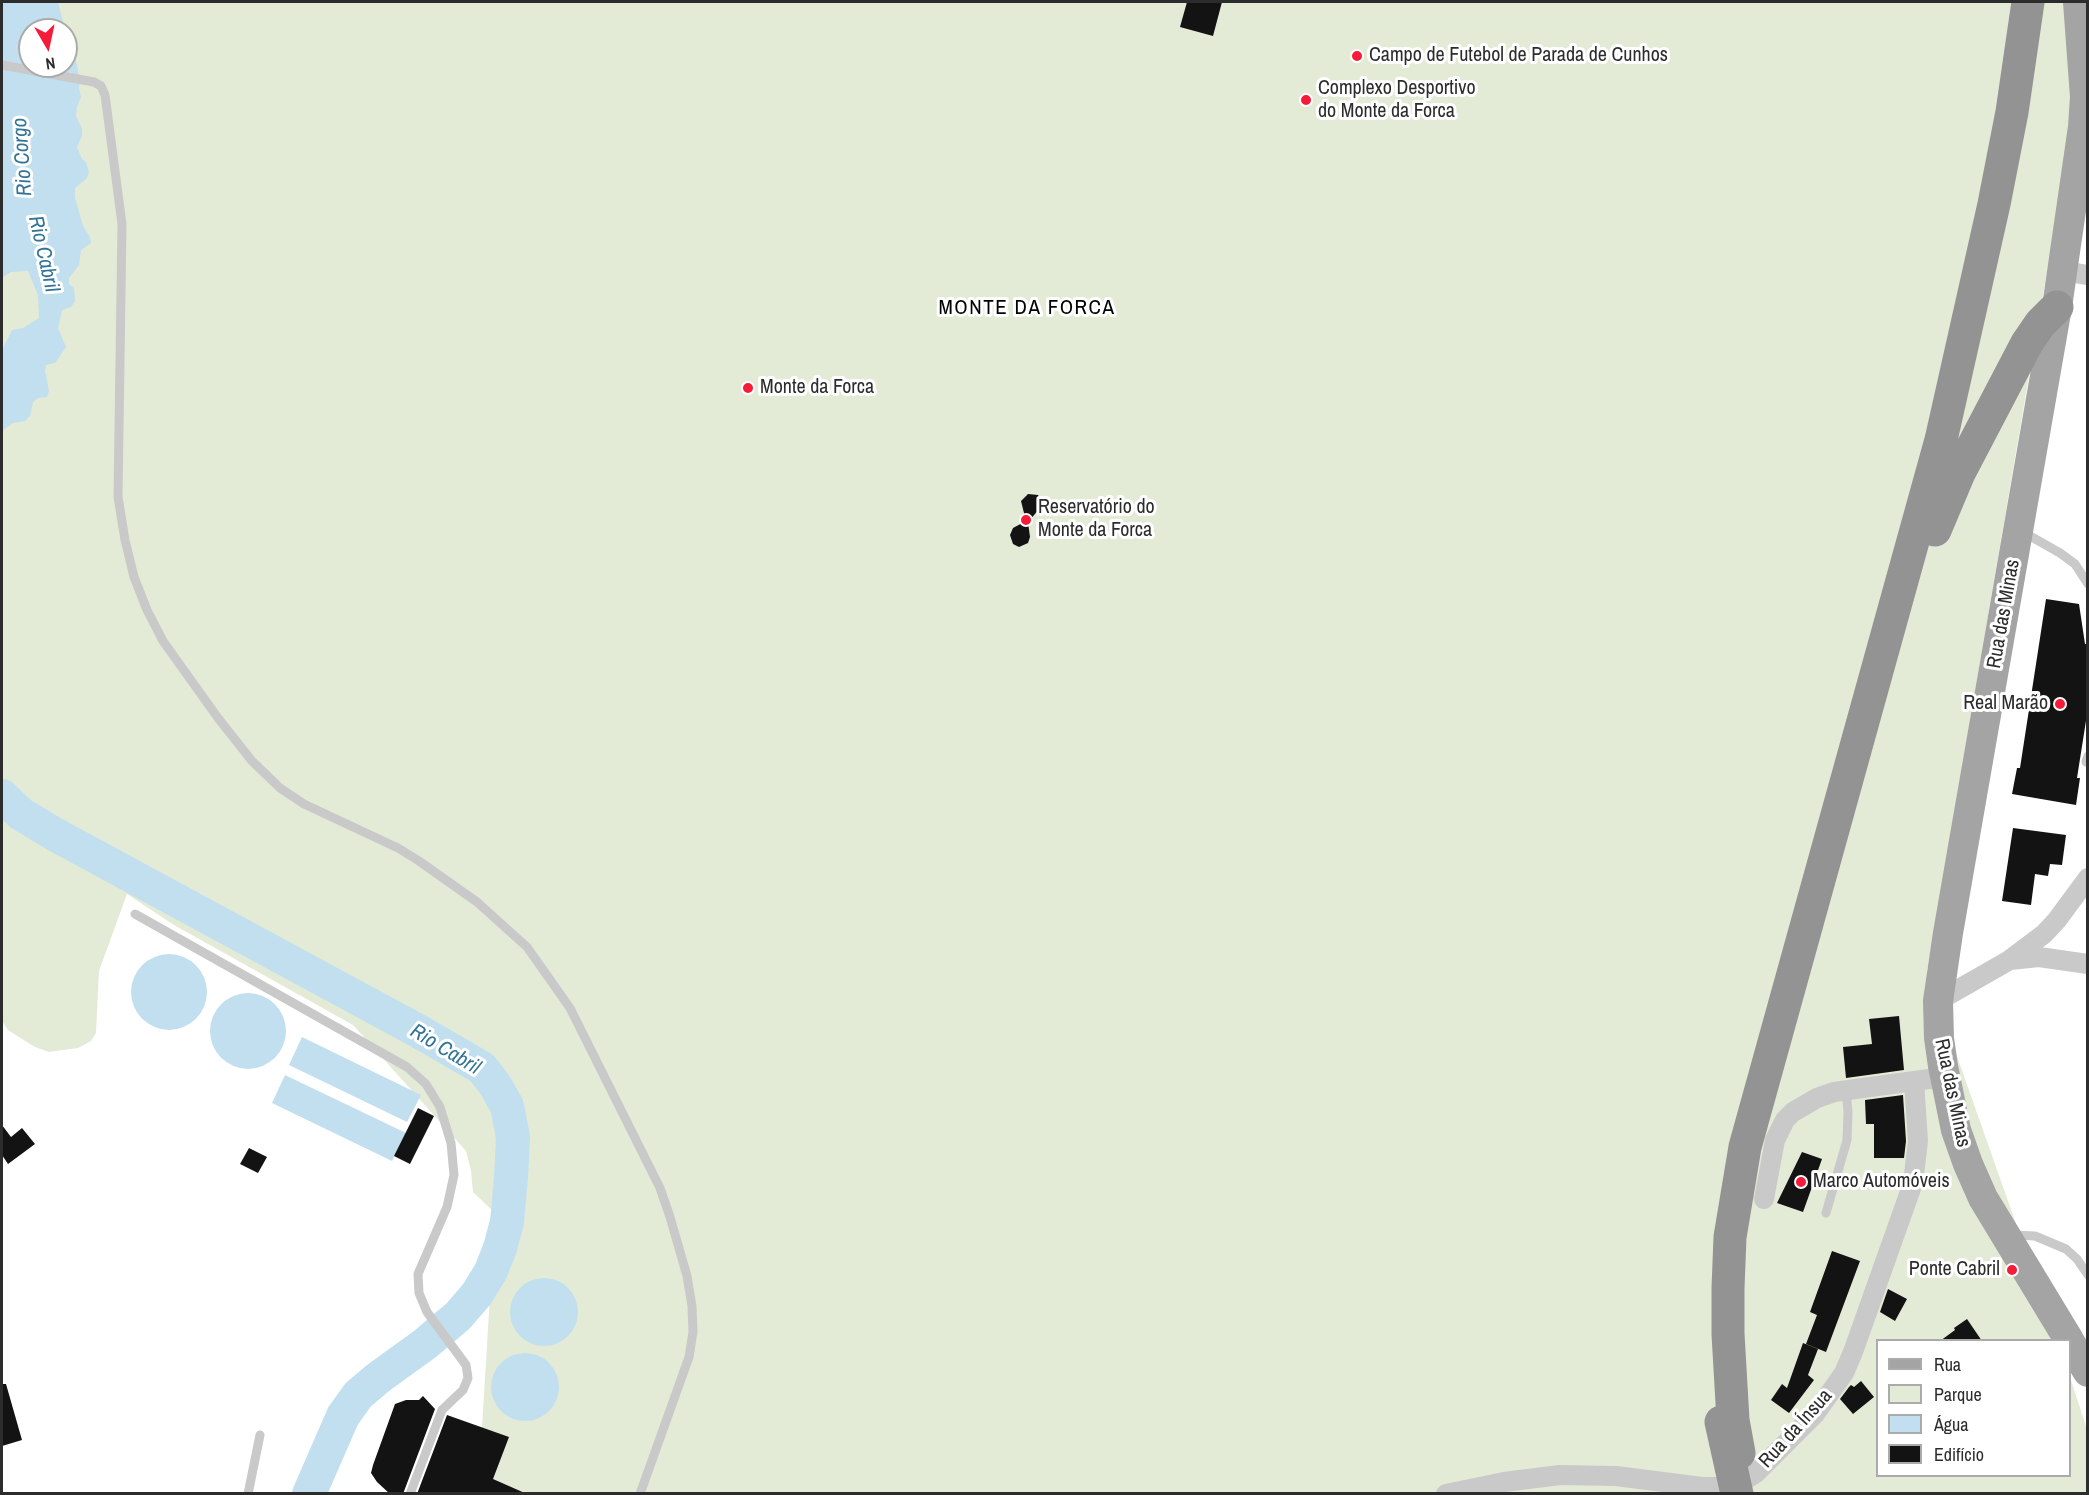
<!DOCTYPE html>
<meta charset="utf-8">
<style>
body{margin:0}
#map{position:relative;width:2089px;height:1495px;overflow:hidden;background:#fff;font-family:"Archivo Narrow",sans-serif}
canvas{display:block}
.frame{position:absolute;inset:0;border:3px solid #2c2c2c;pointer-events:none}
.legend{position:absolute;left:1876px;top:1339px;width:195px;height:138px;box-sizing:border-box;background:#fff;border:2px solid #ababab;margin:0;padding:8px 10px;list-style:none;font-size:18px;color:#2c2c2c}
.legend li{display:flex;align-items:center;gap:12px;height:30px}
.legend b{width:30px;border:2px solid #ababab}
.north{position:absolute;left:18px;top:18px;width:60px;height:60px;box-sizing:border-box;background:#fff;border:2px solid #ababab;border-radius:50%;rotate:171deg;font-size:16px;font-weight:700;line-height:24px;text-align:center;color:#2c2c2c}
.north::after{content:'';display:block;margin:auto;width:21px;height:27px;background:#f61b38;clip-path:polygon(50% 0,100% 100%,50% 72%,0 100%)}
</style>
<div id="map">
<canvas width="2089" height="1495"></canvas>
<div class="frame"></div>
<ul class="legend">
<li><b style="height:8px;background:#a4a4a4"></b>Rua</li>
<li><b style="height:16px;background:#e3ebd7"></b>Parque</li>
<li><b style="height:16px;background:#c1dfee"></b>Água</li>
<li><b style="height:16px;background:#131313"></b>Edifício</li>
</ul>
<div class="north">N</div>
</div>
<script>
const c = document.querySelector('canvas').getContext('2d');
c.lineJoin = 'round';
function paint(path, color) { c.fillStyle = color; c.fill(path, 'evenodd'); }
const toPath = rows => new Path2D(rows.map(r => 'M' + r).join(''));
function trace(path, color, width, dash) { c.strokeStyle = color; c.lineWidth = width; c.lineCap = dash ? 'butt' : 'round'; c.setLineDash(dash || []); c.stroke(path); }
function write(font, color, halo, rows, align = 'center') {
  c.font = font + ' "Archivo Narrow",sans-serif'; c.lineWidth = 6; c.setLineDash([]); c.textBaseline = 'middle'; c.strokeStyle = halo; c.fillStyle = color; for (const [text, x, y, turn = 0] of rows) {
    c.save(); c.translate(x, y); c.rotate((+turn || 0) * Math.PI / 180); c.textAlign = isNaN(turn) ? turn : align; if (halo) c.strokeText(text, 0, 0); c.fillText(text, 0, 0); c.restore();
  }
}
paint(toPath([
 [2,2,2087,2,2087,38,1927,971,2057,1340,1878,1340,1878,1476,2070,1476,2070,1377,2087,1429,2087,1493,478,1493,495,1213,473,1192,471,1171,466,1151,353,1025,174,925,127,894,99,971,96,1033,91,1041,78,1048,49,1052,35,1047,22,1039,8,1030,2,1021],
 [30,30,66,30,66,66,30,66]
]), '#e3ebd7');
paint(toPath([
 [2,2,58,2,65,30,30,30,30,66,66,66,66,36,74,52,80,80,79,88,81,97,77,107,76,116,82,129,82,136,77,147,82,159,86,162,89,172,87,178,75,188,75,198,83,226,90,237,91,243,81,250,79,265,69,278,69,284,74,288,75,301,71,307,62,310,58,328,66,347,55,363,46,365,45,371,49,391,47,397,38,398,33,402,30,416,25,421,13,423,2,431,2,350,12,330,23,328,39,318,38,295,28,271,11,272,2,278],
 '131 992a38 38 0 1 1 76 0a38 38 0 1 1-76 0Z',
 '210 1031a38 38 0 1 1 76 0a38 38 0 1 1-76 0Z',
 [302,1037,421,1095,407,1122,289,1065],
 [285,1075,406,1133,392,1161,272,1103],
 '510 1312a34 34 0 1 1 68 0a34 34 0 1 1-68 0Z',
 '491 1387a34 34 0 1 1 68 0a34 34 0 1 1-68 0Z'
]), '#c1dfee');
trace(toPath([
 [2,796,21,814,56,835,420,1032,482,1068,495,1085,507,1106,513,1137,511,1178,507,1222,500,1248,491,1271,477,1294,458,1316,425,1344,378,1378,358,1395,343,1416,309,1494]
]), '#c1dfee', 34);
paint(toPath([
 [1187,2,1222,2,1213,36,1180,27],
 [1028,494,1038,495,1041,500,1041,507,1028,522,1030,537,1028,543,1019,547,1013,544,1010,535,1013,528,1026,521,1021,501],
 [2046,599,2079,604,2085,644,2088,644,2088,708,2077,778,2080,778,2076,805,2012,794,2017,768,2020,768],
 [2013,828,2066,835,2062,865,2050,864,2048,876,2035,874,2031,905,2002,901],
 [1899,1016,1904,1070,1846,1078,1843,1047,1872,1044,1869,1019],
 [1903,1095,1906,1141,1904,1158,1874,1158,1874,1124,1866,1124,1865,1100],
 [418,1108,434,1116,410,1164,394,1156],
 [2,1125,11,1137,22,1128,35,1144,8,1164,2,1155],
 [249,1148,267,1157,258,1173,240,1164],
 [1802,1152,1822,1159,1803,1212,1777,1203],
 [1832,1251,1860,1261,1826,1352,1806,1344,1817,1315,1810,1312],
 [1888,1289,1907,1299,1895,1321,1880,1312],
 [1967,1319,1982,1341,1940,1341,1955,1330,1954,1328],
 [1803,1343,1818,1349,1808,1375,1814,1380,1789,1413,1771,1400,1782,1384,1787,1388],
 [1861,1381,1874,1397,1853,1414,1840,1399,1849,1387,1851,1385,1854,1387],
 [2,1384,6,1384,22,1440,2,1446],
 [423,1396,435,1409,403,1494,390,1494,377,1482,371,1473,373,1465,395,1404,406,1400,419,1400],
 [447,1415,509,1437,493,1479,527,1494,417,1494]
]), '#131313');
trace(toPath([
 [2,65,94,82,101,86,105,95,122,224,118,497,125,540,134,577,147,610,163,641,218,718,252,761,280,788,304,804,398,848,419,861,477,902,527,947,570,1008,660,1188,670,1217,687,1276,692,1306,693,1332,689,1357,640,1494],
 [2023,532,2060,553,2075,564,2088,584],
 [2086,762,2088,756],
 [135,914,407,1067,426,1084,440,1107,451,1143,454,1175,447,1207,418,1274,419,1293,427,1312,466,1365,468,1378,463,1390,442,1410,410,1494],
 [1826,1213,1847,1140,1848,1112,1846,1090],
 [2012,1235,2035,1236,2066,1249,2077,1259,2088,1275],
 [248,1494,260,1435]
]), '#c9c9c9', 9);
trace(toPath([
 [2062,271,2088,275],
 [2010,960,2039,957,2088,964],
 [1938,1001,2008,961,2044,934,2057,920,2088,878],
 [1764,1199,1775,1140,1785,1120,1793,1112,1817,1098,1834,1092,1914,1081],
 [1446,1494,1504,1482,1560,1475,1616,1476,1702,1487,1720,1487,1740,1483,1756,1473,1815,1414,1844,1373,1853,1352,1913,1183,1918,1141,1914,1081,1945,1077]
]), '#c9c9c9', 20);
trace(toPath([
 [2069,1340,1983,1198,1968,1164,1956,1130,1943,1066,1939,1038,1938,1001,1948,933,2057,307,2083,127,2085,97,2078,2],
 [2070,1342,2088,1372]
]), '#a4a4a4', 30);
trace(toPath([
 [1935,530,1959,473,2027,343,2040,324,2057,307],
 [1739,1453,1733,1420,1728,1334,1728,1288,1730,1237,1745,1147,1941,440,1994,204,2012,112,2028,2]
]), '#939393', 33);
trace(toPath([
 [1721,1422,1737,1494]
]), '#939393', 33);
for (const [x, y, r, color] of [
 [1357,56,6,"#f61b38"],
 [1306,100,6,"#f61b38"],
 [748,388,6,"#f61b38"],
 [1026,520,6,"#f61b38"],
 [2060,704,6,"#f61b38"],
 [1801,1182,6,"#f61b38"],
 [2012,1270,6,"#f61b38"]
]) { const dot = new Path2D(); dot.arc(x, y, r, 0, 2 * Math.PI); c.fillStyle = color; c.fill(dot); trace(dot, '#fff', 2); }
write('20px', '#2c2c2c', '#fff', [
 ["Campo de Futebol de Parada de Cunhos",1369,56],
 ["Complexo Desportivo",1318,89],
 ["do Monte da Forca",1318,112],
 ["Monte da Forca",760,388],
 ["Reservatório do",1038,508],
 ["Monte da Forca",1038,531],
 ["Real Marão",2048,704,"right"],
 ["Marco Automóveis",1813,1182],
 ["Ponte Cabril",2000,1270,"right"]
], 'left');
write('20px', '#2c2c2c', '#fff', [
 ["Rua das Minas",2004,614,-80],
 ["Rua das Minas",1952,1093,78],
 ["Rua da Ínsua",1796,1429,-48]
]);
write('italic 21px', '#337495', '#fff', [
 ["Rio Corgo",23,157,-94],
 ["Rio Cabril",43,254,77],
 ["Rio Cabril",445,1050,31]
]);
c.letterSpacing = '1.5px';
write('21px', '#000', '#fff', [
 ["MONTE DA FORCA",1027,308]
]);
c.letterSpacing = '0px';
</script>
